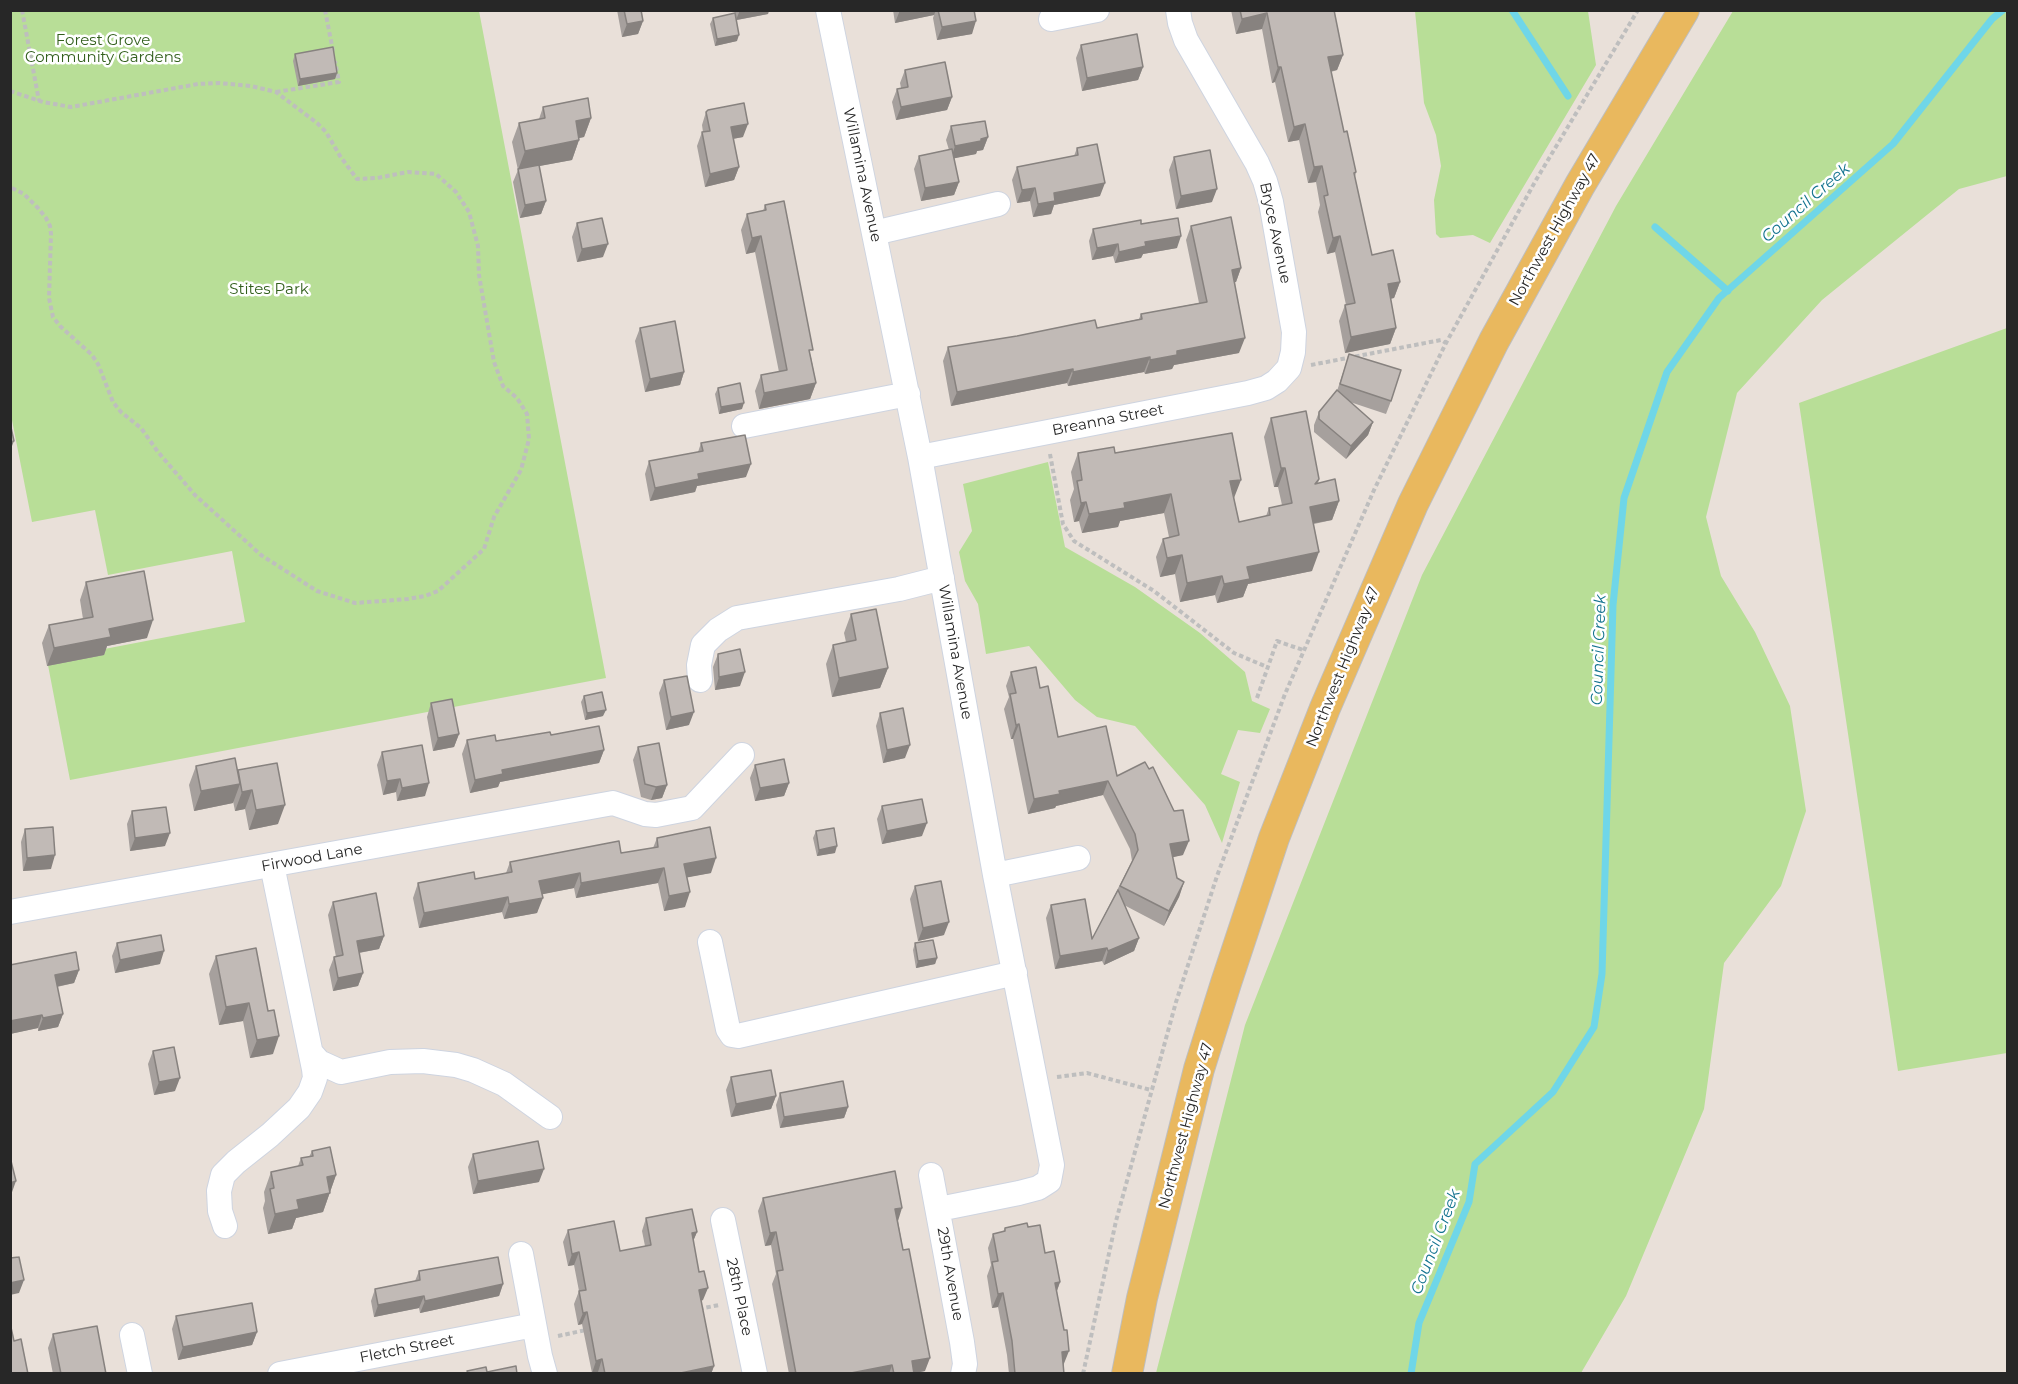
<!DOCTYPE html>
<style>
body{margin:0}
#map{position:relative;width:2018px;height:1384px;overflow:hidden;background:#e9e0d9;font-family:Montserrat,sans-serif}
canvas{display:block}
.frame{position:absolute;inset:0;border:12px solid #272727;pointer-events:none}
</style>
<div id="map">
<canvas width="2018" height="1384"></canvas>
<div class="frame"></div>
</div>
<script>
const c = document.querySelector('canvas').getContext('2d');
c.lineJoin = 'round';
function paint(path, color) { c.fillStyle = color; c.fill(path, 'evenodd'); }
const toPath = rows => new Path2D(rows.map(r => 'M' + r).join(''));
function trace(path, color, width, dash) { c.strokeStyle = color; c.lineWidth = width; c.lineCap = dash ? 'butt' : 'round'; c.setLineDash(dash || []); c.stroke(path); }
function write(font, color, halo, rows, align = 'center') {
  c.font = font + ' Montserrat,sans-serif'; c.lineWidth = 5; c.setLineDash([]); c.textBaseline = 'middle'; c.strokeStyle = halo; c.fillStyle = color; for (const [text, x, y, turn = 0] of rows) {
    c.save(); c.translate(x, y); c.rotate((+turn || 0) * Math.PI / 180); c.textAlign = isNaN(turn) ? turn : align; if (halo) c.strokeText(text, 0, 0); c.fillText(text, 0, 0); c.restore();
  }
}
paint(toPath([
 [10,11,479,11,606,678,70,780,47,660,245,622,232,551,108,575,95,510,32,522,10,410],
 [1415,11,1588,11,1596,65,1490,243,1473,235,1440,238,1436,234,1434,200,1441,166,1436,135,1424,103],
 [1733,11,2007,11,2007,176,1959,189,1822,300,1737,393,1706,517,1721,576,1755,632,1790,706,1806,811,1781,886,1724,963,1704,1109,1626,1296,1581,1373,1156,1373,1245,1025,1422,575,1616,206],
 [2007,328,2007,1053,1898,1071,1799,403],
 [1048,462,1065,547,1135,587,1200,633,1245,672,1252,701,1270,709,1260,733,1238,730,1221,774,1240,782,1222,843,1205,805,1135,726,1097,717,1075,700,1029,646,986,654,978,604,965,581,959,552,972,531,963,484]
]), '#b8de97');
trace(toPath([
 [1512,10,1568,96],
 [1655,227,1728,291],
 [1411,1374,1419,1323,1469,1202,1475,1164,1553,1092,1594,1027,1602,974,1613,605,1624,498,1667,372,1719,298,1893,144,1992,19,2003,10]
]), '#6fd6e8', 7);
const minor = toPath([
 [828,10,920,457,995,875,1052,1165,1049,1181,1038,1188,1019,1193,939,1209],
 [1051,19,1097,10],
 [874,233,998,204],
 [744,426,908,394],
 [920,457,1248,393,1266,388,1277,381,1289,368,1293,352,1294,332,1271,202,1265,181,1257,163,1186,40,1180,23,1178,10],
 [700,680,699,665,703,645,718,630,737,618,899,589,942,578],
 [995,875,1078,858],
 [10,912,613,803,645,814,656,815,692,808,742,755],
 [710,942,728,1029,732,1035,738,1036,1015,973],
 [311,1053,319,1062,341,1072,390,1062,423,1061,456,1065,473,1070,504,1084,550,1117],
 [931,1175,962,1342,965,1364,963,1374],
 [723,1220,755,1374],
 [225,1226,220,1211,219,1191,223,1175,236,1162,270,1135,299,1108,310,1092,315,1078,314,1069,272,865],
 [521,1254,540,1356,545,1374],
 [132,1335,140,1374],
 [280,1374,534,1325]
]);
const major = toPath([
 [1127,1374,1142,1298,1199,1069,1226,983,1274,838,1325,708,1413,504,1494,341,1580,185,1684,10]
]);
trace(minor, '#ced4e0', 26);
trace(major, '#bebebe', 32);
trace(toPath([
 [22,10,39,101],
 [325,10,333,51],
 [10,91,43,102,71,107,198,84,219,83,251,86,276,92,317,123,326,132,340,156,357,179,377,178,408,172,436,174,456,192,469,212,478,246,479,275,494,362,503,386,517,398,527,414,529,439,521,470,494,517,484,549,438,591,425,596,408,599,355,603,317,591,261,555,195,495,158,452,141,428,121,412,113,402,98,364,92,355,60,326,53,317,49,298,51,234,50,226,46,218,38,208,24,194,10,187],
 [276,92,339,82,335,61],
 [1311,365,1441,340,1446,343],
 [1050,454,1063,524,1074,541,1154,591,1234,653,1267,667],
 [1257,698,1277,641,1303,650],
 [1057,1077,1087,1073,1151,1090],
 [699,1309,719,1305],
 [558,1336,586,1330],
 [1083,1374,1116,1221,1176,1002,1217,876,1285,694,1374,490,1446,343,1536,180,1638,10]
]), '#bebebe', 4, [4.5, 3]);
trace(minor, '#fff', 24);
trace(major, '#e9b85e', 30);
paint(toPath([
 [617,10,641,10,643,21,638,34,622,37],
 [734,10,769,10,768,14,737,20,737,41,715,46,710,24,713,18,735,13],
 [893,10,974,10,972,34,937,40,933,18,934,15,895,23],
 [1231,10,1313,10,1343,55,1337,70,1331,72,1344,132,1356,172,1355,177,1372,255,1400,282,1394,298,1390,299,1396,328,1390,344,1345,353,1339,321,1345,305,1346,305,1335,252,1327,254,1318,212,1320,205,1316,182,1308,183,1299,140,1288,142,1275,82,1272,83,1262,29,1236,34],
 [1081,45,1143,67,1138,80,1082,91,1076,58],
 [295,54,337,73,335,79,298,86,293,61],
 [905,70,952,97,947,110,896,120,892,102,897,89,901,88,900,83],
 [543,107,591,118,584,137,579,138,579,140,572,160,539,166,546,201,541,214,520,218,513,182,518,170,512,142,519,123,539,119],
 [706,112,743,137,733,139,739,167,734,180,705,187,697,146,702,132,703,132,702,125],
 [951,126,988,137,983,150,977,151,976,154,954,158,959,182,954,195,921,201,914,169,919,156,949,150,946,140],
 [1077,148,1100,196,1054,205,1051,214,1033,217,1030,201,1017,203,1012,180,1017,167,1074,156],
 [1174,157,1212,202,1176,209,1169,170],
 [765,205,811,357,816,383,810,399,759,409,755,391,761,375,779,372,755,252,746,254,741,230,747,214,763,211],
 [577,223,603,257,577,262,572,237],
 [1141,224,1177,248,1143,254,1141,258,1115,263,1113,256,1092,260,1089,241,1093,229],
 [1191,226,1241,268,1236,282,1235,282,1239,353,1174,365,1172,369,1145,374,1144,372,1068,386,1067,383,951,406,943,361,948,347,1097,328,1139,319,1141,314,1199,303,1186,240],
 [640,328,684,372,680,385,645,392,635,341],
 [1349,354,1391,401,1386,414,1350,402,1373,422,1368,435,1346,459,1314,432,1314,425,1319,412,1337,391],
 [718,388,742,409,719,414,715,394],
 [1271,418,1319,479,1318,483,1339,501,1332,520,1314,524,1312,571,1248,584,1243,597,1217,603,1215,595,1180,602,1175,574,1160,577,1156,557,1163,539,1169,537,1164,513,1120,521,1118,527,1082,533,1079,521,1074,522,1070,500,1074,489,1071,472,1078,453,1115,453,1234,498,1239,522,1266,516,1269,508,1282,505,1278,487,1274,487,1264,437],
 [701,443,746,477,697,486,695,492,650,501,645,474,649,461,698,452],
 [86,582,147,638,107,646,104,655,47,666,42,643,49,625,83,619,80,600],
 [851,614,888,668,880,688,832,697,826,664,833,645,846,642,844,633],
 [718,654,740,686,715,690,713,667],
 [1011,672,1040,688,1058,737,1117,776,1183,855,1172,857,1177,878,1184,882,1179,897,1164,926,1124,905,1139,938,1134,951,1104,965,1102,961,1055,969,1046,918,1051,905,1092,939,1132,861,1130,849,1103,795,1056,806,1055,808,1028,814,1013,739,1011,739,1004,709,1009,697,1006,686],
 [664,680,689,725,666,730,659,693],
 [584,696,603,716,585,720,581,702],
 [431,703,459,734,454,747,433,751,427,717],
 [880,713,905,758,883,763,876,726],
 [551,735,604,750,599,763,500,782,498,787,470,793,462,754,467,740,496,741],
 [638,747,667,785,662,798,651,800,641,797,633,760],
 [382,752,425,796,397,801,396,792,383,795,377,765],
 [755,765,789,783,784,796,755,801,750,778],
 [196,766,237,772,238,770,278,824,249,830,245,809,235,811,233,801,233,803,194,811,189,785],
 [882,806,922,836,882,844,877,819],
 [132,811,165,846,130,851,127,824],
 [25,829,51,869,23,871,21,842],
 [816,831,835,853,817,856,813,838],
 [657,838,711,873,687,877,685,907,664,911,658,883,576,898,574,888,542,894,537,913,504,919,502,912,419,928,413,898,418,883,475,879,506,873,510,862,621,853,653,848],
 [915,886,944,935,918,941,910,899],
 [333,902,384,936,379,949,359,953,363,973,358,986,333,991,329,970,334,957,336,957,328,915],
 [117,943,160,964,115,973,112,956],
 [915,943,937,958,935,964,916,968,913,950],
 [256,948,273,1054,250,1058,243,1021,219,1025,209,974,216,956],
 [10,965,79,970,74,983,57,987,63,1014,58,1027,38,1031,38,1028,10,1034],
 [153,1051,175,1091,154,1095,148,1064],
 [731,1077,776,1096,771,1109,731,1117,726,1090],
 [780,1093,848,1107,844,1118,780,1128,776,1105],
 [312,1151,336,1175,323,1212,296,1218,292,1229,268,1234,263,1208,265,1201,264,1192,271,1172,298,1166,301,1158,309,1157],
 [473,1154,539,1182,473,1194,468,1167],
 [763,1198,898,1221,925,1371,914,1373,914,1374,789,1374,772,1284,776,1274,771,1245,765,1246,758,1211],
 [646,1218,697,1232,693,1241,703,1300,701,1301,714,1366,711,1374,598,1374,598,1372,592,1373,582,1324,578,1325,574,1304,579,1291,574,1265,568,1266,563,1242,568,1230,620,1251,645,1246,642,1231],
 [1028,1227,1045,1253,1060,1282,1057,1291,1064,1374,1009,1374,1007,1355,998,1307,992,1308,987,1276,991,1265,988,1248,993,1234,1003,1232,1005,1228],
 [419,1271,503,1284,499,1296,420,1313,419,1308,374,1317,371,1301,375,1289,415,1281],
 [176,1316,257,1332,252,1345,178,1360,172,1329],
 [53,1334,106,1374,53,1374,48,1348]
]), '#a6a09d');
paint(toPath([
 [740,10,769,10,768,14,736,20],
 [900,10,936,10,934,15,895,23],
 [1267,13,1262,29,1236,34,1242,19],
 [643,21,638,34,622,37,627,24],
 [976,21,972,34,937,40,942,27],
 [739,35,737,41,715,46,717,39],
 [1343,55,1337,70,1322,73,1328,57],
 [1143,67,1138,80,1082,91,1087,78],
 [1278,67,1281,67,1275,82,1272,83],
 [337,73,335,79,298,86,300,79],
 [952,97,947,110,896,120,901,107],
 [591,118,584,137,569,140,576,121],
 [748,124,743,137,726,140,731,127],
 [1305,124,1299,140,1288,142,1294,127],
 [988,137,983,150,977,151,976,154,951,159,955,146],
 [579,140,572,160,518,170,525,151],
 [1322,166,1316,182,1308,183,1314,167],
 [739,167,734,180,705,187,710,174],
 [959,182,954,195,921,201,925,188],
 [1105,183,1100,196,1054,205,1051,214,1033,217,1038,204,1054,193],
 [1035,188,1030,201,1017,203,1022,190],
 [1217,189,1212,202,1176,209,1181,196],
 [546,201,541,214,520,218,525,205],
 [761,236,755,252,746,254,752,238],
 [1181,236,1177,248,1143,254,1141,258,1115,263,1119,252,1145,242],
 [1340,236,1335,252,1327,254,1333,238],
 [608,244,603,257,577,262,582,249],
 [1118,244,1113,256,1092,260,1097,248],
 [1241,268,1236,282,1227,284,1232,270],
 [1400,282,1394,298,1382,300,1388,284],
 [1396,328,1390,344,1345,353,1351,337],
 [1245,338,1239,353,1174,365,1172,369,1145,374,1150,360,1177,351],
 [1150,357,1144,372,1068,386,1073,372],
 [1073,369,1067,383,951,406,957,392],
 [684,372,680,385,645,392,650,379],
 [816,383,810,399,759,409,764,393],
 [744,403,742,409,719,414,721,407],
 [1373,422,1368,435,1346,459,1351,446],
 [14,441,10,451,10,442],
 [751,464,746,477,697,486,695,492,650,501,655,488,698,474],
 [1281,468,1285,468,1278,487,1274,487],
 [1241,480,1234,498,1230,481],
 [1171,494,1164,513,1120,521,1118,527,1082,533,1089,514,1124,503],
 [1339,501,1332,520,1304,525,1310,507],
 [1086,502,1079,521,1074,522,1081,503],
 [1319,552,1312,571,1248,584,1243,597,1217,603,1224,584,1247,567],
 [1182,555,1175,574,1160,577,1167,558],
 [1222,576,1215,595,1180,602,1187,583],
 [153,620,147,638,107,646,104,655,47,666,54,648,109,629],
 [888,668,880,688,832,697,839,678],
 [745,672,740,686,715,690,719,677],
 [606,710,603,716,585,720,587,713],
 [694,712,689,725,666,730,671,717],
 [1019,724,1013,739,1011,739,1016,725],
 [459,734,454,747,433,751,438,738],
 [910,745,905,758,883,763,887,750],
 [604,750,599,763,500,782,498,787,470,793,475,780,502,770],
 [400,779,396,792,383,795,387,781],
 [1108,781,1103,795,1056,806,1055,808,1028,814,1034,799,1059,791],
 [429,783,425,796,397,801,402,788],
 [789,783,784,796,755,801,760,788],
 [240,784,233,803,194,811,201,791],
 [667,785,662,798,651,800,656,787],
 [252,790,245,809,235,811,242,792],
 [285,805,278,824,249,830,256,810],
 [927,823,922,836,882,844,887,831],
 [170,833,165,846,130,851,135,838],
 [1189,841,1183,855,1165,859,1170,844],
 [837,846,835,853,817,856,819,850],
 [55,855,51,869,23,871,27,858],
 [716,858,711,873,679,879,684,864],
 [664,868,658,883,576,898,581,883],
 [580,873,574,888,534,896,539,881],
 [1184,882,1179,897,1164,926,1169,911],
 [690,892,685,907,664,911,669,896],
 [508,897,502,912,419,928,424,913],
 [543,898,537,913,504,919,509,904],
 [949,922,944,935,918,941,923,928],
 [384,936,379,949,352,954,357,941],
 [1139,938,1134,951,1104,965,1108,951],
 [1107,948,1102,961,1055,969,1060,956],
 [164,951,160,964,115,973,120,960],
 [937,958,935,964,916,968,918,961],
 [79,970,74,983,50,988,55,975],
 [363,973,358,986,333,991,338,978],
 [249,1003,243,1021,219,1025,226,1007],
 [63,1014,58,1027,38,1031,43,1018],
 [42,1015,38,1028,10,1034,10,1021],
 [279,1036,273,1054,250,1058,257,1040],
 [180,1078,175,1091,154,1095,159,1082],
 [776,1096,771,1109,731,1117,736,1104],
 [848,1107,844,1118,780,1128,784,1117],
 [544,1169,539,1182,473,1194,478,1181],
 [336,1175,323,1212,296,1218,292,1229,268,1234,275,1214,297,1200,327,1177],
 [16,1181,11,1195,10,1195,10,1183],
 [902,1208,898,1221,890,1222,895,1209],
 [697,1232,692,1244,692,1233],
 [776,1232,771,1245,765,1246,770,1233],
 [579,1252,574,1265,568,1266,572,1254],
 [24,1280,19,1293,10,1295,10,1283],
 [1060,1282,1055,1296,1055,1283],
 [503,1284,499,1296,420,1313,425,1301],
 [708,1288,703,1300,694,1302,699,1290],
 [1003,1293,998,1307,992,1308,998,1294],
 [424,1296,419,1308,374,1317,378,1305],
 [587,1312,582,1324,578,1325,583,1313],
 [257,1332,252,1345,178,1360,183,1347],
 [1069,1351,1063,1366,1062,1352],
 [930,1358,925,1371,910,1374,912,1361],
 [602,1359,598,1372,592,1373,596,1361],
 [892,1365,889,1374,851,1374,851,1373],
 [714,1366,711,1374,676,1374]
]), '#87827f');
const building = toPath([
 [624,10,641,10,643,21,627,24,624,10],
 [938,10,974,10,976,21,942,27,938,10],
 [1240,10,1334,10,1343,55,1328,57,1344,132,1347,131,1356,172,1354,173,1372,255,1393,250,1400,282,1388,284,1396,328,1351,337,1345,305,1355,303,1340,236,1333,238,1324,196,1328,195,1322,166,1314,167,1305,124,1294,127,1281,67,1278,67,1267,13,1242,19,1240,10],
 [735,13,739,35,717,39,713,18,735,13],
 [1137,34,1143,67,1087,78,1081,45,1137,34],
 [333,47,337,73,300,79,295,54,333,47],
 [945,62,952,97,901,107,897,89,908,87,905,70,945,62],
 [588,98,591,118,576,121,579,140,525,151,519,123,545,118,543,107,588,98],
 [744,103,748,124,731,127,739,167,710,174,702,132,710,131,706,112,708,110,744,103],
 [985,121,988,137,981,139,981,141,955,146,951,126,985,121],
 [1097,144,1105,183,1054,193,1055,201,1038,204,1035,188,1022,190,1017,167,1078,155,1077,148,1097,144],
 [952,149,959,182,925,188,919,156,952,149],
 [1210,150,1217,189,1181,196,1174,157,1210,150],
 [539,165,546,201,525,205,518,169,539,165],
 [784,201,813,350,809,350,816,383,764,393,761,375,787,370,761,236,752,238,747,214,766,210,765,205,784,201],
 [1231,217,1241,268,1232,270,1245,338,1177,351,1177,355,1150,360,1150,357,1073,372,1073,369,957,392,948,347,1017,336,1095,320,1097,328,1142,319,1141,314,1207,302,1191,226,1231,217],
 [602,218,608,244,582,249,577,223,602,218],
 [1178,218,1181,236,1145,242,1146,246,1119,252,1118,244,1097,248,1093,229,1141,220,1141,224,1178,218],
 [675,321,684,372,650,379,640,328,675,321],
 [1349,354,1401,370,1391,401,1340,384,1349,354],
 [740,383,744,403,721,407,718,388,740,383],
 [1337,390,1373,422,1351,446,1319,419,1319,412,1337,390],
 [1306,411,1319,479,1315,484,1335,479,1339,501,1310,507,1319,552,1247,567,1250,579,1224,584,1222,576,1187,583,1182,555,1167,558,1163,539,1179,535,1171,494,1124,503,1125,508,1089,514,1086,502,1081,503,1077,481,1082,480,1078,453,1114,447,1115,453,1232,433,1241,480,1230,481,1239,522,1270,515,1269,508,1292,503,1285,468,1281,468,1271,418,1306,411],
 [10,423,14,441,10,442,10,423],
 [745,435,751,464,698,474,699,479,655,488,649,461,703,451,701,443,745,435],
 [144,571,153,620,109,629,111,637,54,648,49,625,93,617,86,582,144,571],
 [876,609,888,668,839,678,833,645,856,640,851,614,876,609],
 [740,649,745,672,719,677,718,654,740,649],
 [1036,667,1040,688,1048,686,1058,737,1106,726,1117,776,1145,762,1149,769,1153,767,1174,811,1183,810,1189,841,1170,844,1177,878,1184,882,1169,911,1120,886,1138,850,1135,834,1108,781,1059,791,1060,794,1034,799,1019,724,1016,725,1010,694,1016,693,1011,672,1036,667],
 [687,676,694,712,671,717,664,680,687,676],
 [602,692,606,710,587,713,584,696,602,692],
 [452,699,459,734,438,738,431,703,452,699],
 [903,708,910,745,887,750,880,713,903,708],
 [599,726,604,750,502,770,503,774,475,780,467,740,495,735,496,741,550,732,551,735,599,726],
 [659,743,667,785,656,787,645,784,638,747,659,743],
 [422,745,429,783,402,788,400,779,387,781,382,752,422,745],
 [235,758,240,784,201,791,196,766,235,758],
 [784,759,789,783,760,788,755,765,784,759],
 [277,763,285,805,256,810,252,790,242,792,238,770,277,763],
 [922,799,927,823,887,831,882,806,922,799],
 [166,807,170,833,135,838,132,811,166,807],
 [53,827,55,855,27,858,25,829,53,827],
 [710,827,716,858,684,864,690,892,669,896,664,868,581,883,580,873,539,881,543,898,509,904,508,897,424,913,418,883,474,872,475,879,512,872,510,862,619,841,621,853,658,847,657,838,710,827],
 [834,828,837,846,819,850,816,831,834,828],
 [941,881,949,922,923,928,915,886,941,881],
 [1118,890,1139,938,1108,951,1107,948,1060,956,1051,905,1085,899,1092,939,1118,890],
 [376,893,384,936,357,941,363,973,338,978,334,957,343,955,333,902,376,893],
 [161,935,164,951,120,960,117,943,161,935],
 [933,940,937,958,918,961,915,943,933,940],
 [256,948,268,1011,274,1010,279,1036,257,1040,249,1003,226,1007,216,956,256,948],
 [76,952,79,970,55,975,63,1014,43,1018,42,1015,10,1021,10,965,76,952],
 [174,1047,180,1078,159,1082,153,1051,174,1047],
 [771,1070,776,1096,736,1104,731,1077,771,1070],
 [843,1081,848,1107,784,1117,780,1093,843,1081],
 [538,1141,544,1169,478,1181,473,1154,538,1141],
 [330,1147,336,1175,327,1177,330,1193,297,1200,299,1209,275,1214,270,1189,274,1188,271,1172,303,1165,301,1158,313,1156,312,1151,330,1147],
 [10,1157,16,1181,10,1183,10,1157],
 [895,1171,902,1208,895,1209,903,1250,909,1249,930,1358,912,1361,914,1374,894,1374,892,1365,851,1373,851,1374,796,1374,777,1271,783,1270,776,1232,770,1233,763,1198,895,1171],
 [692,1209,697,1232,692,1233,699,1272,704,1271,708,1288,699,1290,714,1366,676,1374,605,1374,602,1359,596,1361,587,1312,583,1313,579,1291,586,1290,579,1252,572,1254,568,1230,614,1221,620,1251,651,1245,646,1218,692,1209],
 [1027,1223,1028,1227,1040,1225,1045,1253,1054,1251,1060,1282,1055,1283,1064,1330,1067,1330,1069,1351,1062,1352,1064,1374,1015,1374,1012,1341,1003,1293,998,1294,992,1262,998,1261,993,1234,1005,1231,1005,1228,1027,1223],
 [19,1257,24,1280,10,1283,10,1258,19,1257],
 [498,1257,503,1284,425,1301,424,1296,378,1305,375,1289,420,1280,419,1271,498,1257],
 [252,1303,257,1332,183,1347,176,1316,252,1303],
 [10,1323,14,1341,21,1339,28,1374,10,1374,10,1323],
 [97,1326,106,1374,61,1374,53,1334,97,1326],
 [516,1366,517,1374,467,1374,468,1373,467,1371,486,1367,487,1372,516,1366]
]);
paint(building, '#c1bab6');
trace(building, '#87827f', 1.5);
write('15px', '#325f1c', '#fff', [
 ["Forest Grove",103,41],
 ["Community Gardens",103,58],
 ["Stites Park",269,290]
]);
write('15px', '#272727', '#fff', [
 ["Willamina Avenue",862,175,78],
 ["Northwest Highway 47",1555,230,-61],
 ["Bryce Avenue",1275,233,78],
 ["Breanna Street",1108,420,-11],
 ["Willamina Avenue",955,652,80],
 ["Northwest Highway 47",1343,667,-68],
 ["Firwood Lane",312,858,-10],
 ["Northwest Highway 47",1186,1126,-75],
 ["29th Avenue",950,1274,80],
 ["28th Place",739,1297,78],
 ["Fletch Street",407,1349,-11]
]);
write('italic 16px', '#13738f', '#fff', [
 ["Council Creek",1806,203,-41],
 ["Council Creek",1599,650,-88],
 ["Council Creek",1436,1242,-69]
]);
</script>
